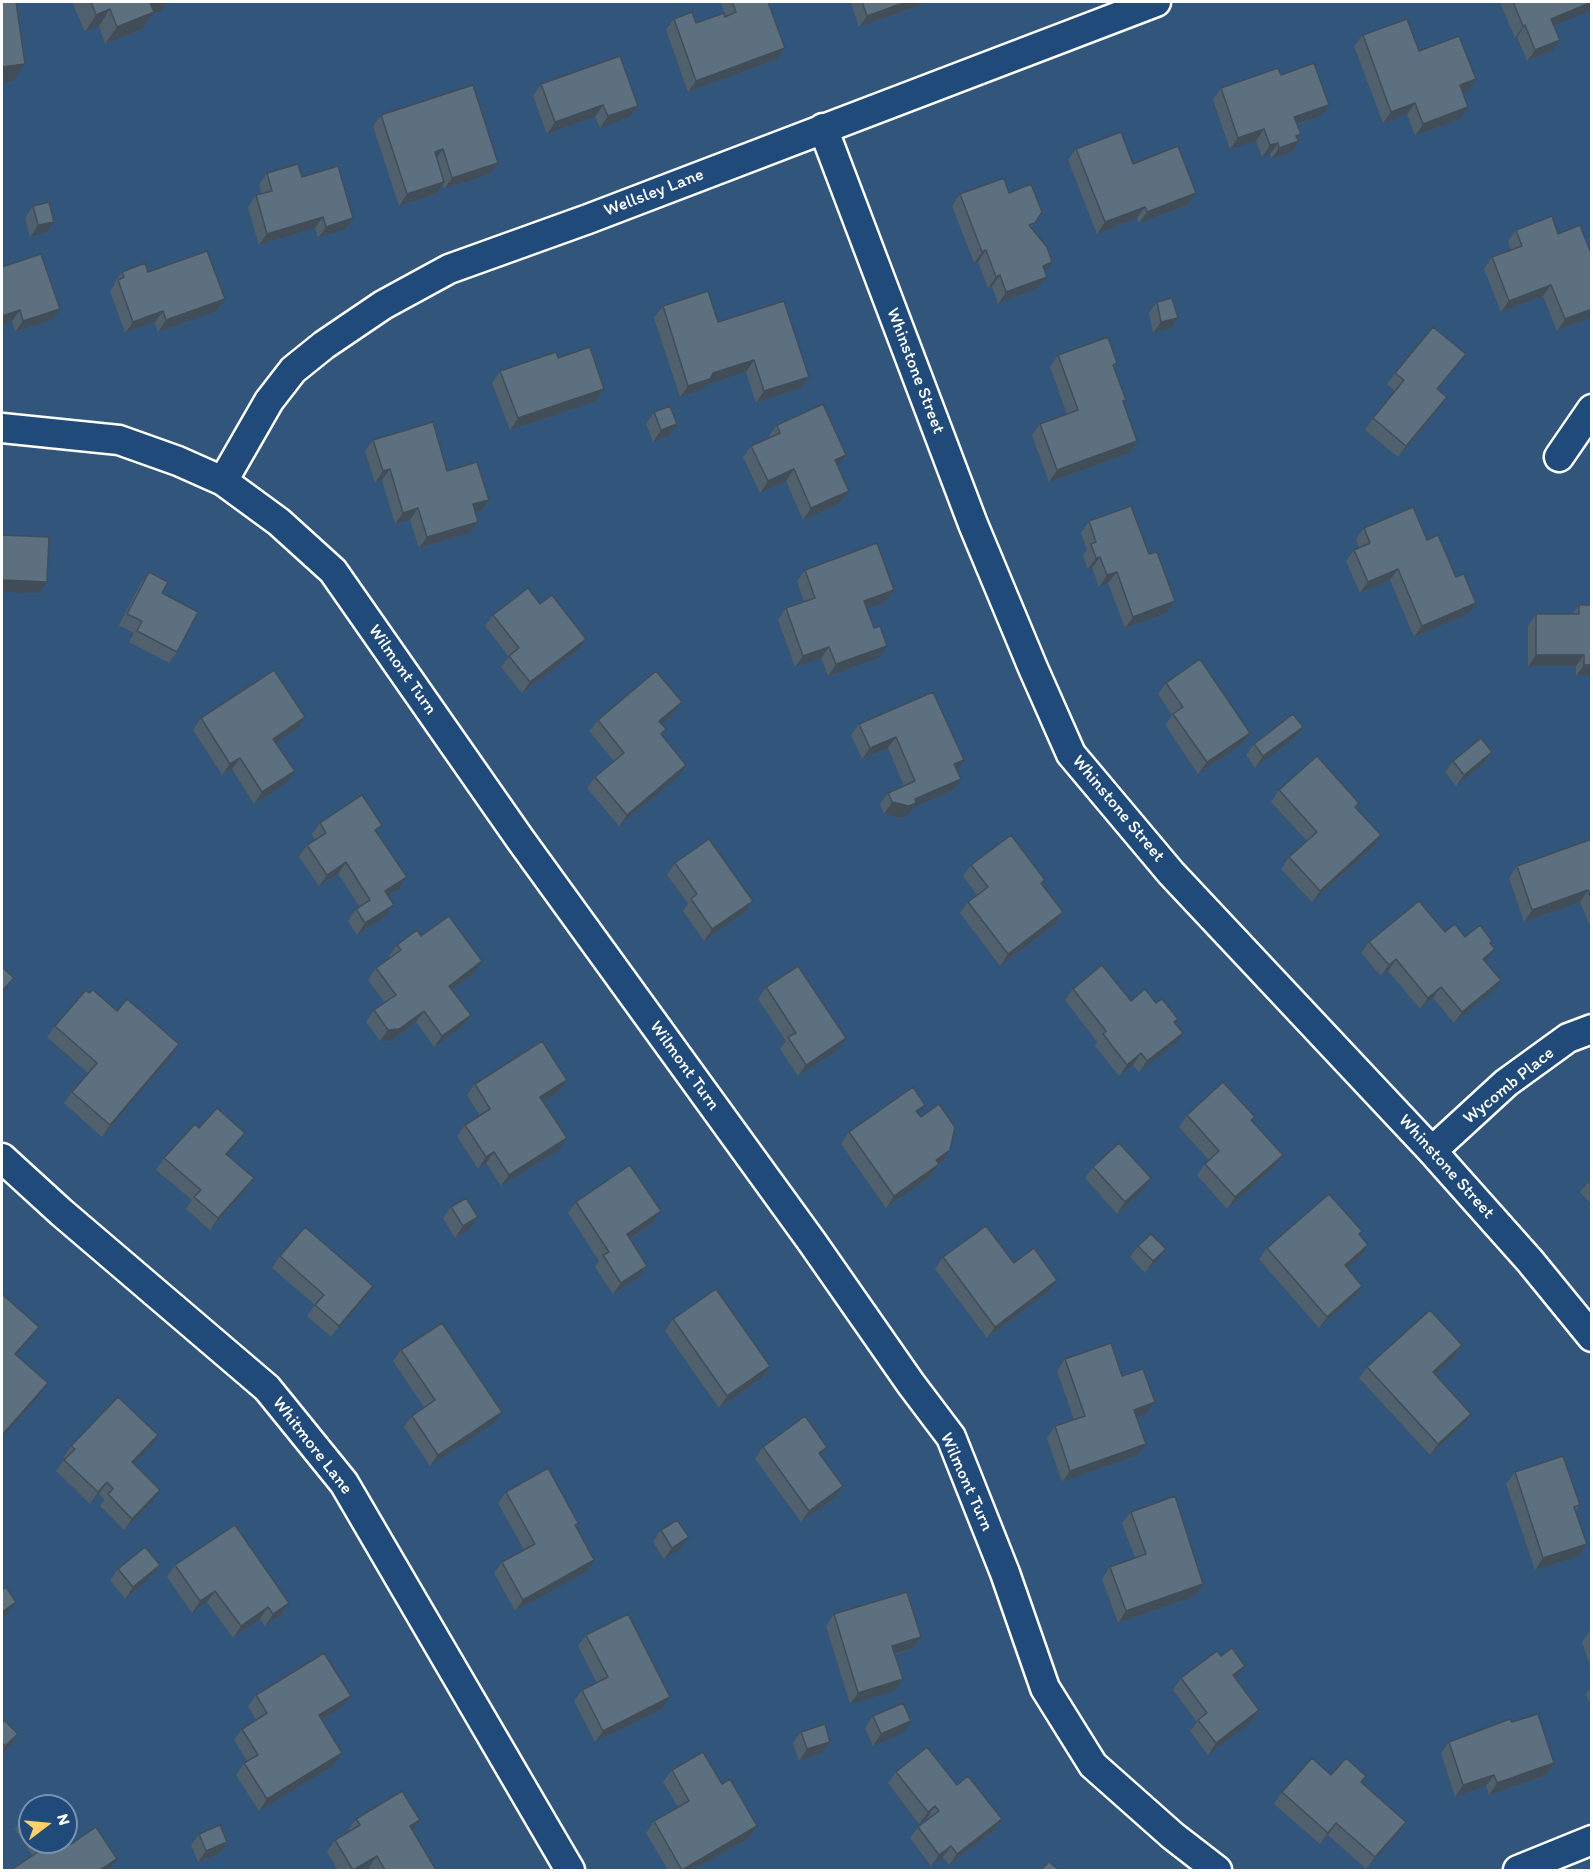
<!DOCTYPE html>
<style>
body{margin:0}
#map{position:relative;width:1593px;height:1872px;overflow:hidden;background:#32557c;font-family:Itim,sans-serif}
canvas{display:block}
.frame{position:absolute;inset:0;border:3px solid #fff;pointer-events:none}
.north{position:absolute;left:18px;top:1794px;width:60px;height:60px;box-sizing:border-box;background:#1f4a7a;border:2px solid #7992af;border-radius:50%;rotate:74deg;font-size:16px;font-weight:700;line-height:24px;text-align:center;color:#fff}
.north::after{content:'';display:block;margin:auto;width:21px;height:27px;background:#ffd166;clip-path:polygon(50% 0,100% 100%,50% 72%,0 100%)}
</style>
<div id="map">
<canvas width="1593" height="1872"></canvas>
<div class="frame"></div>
<div class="north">N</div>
</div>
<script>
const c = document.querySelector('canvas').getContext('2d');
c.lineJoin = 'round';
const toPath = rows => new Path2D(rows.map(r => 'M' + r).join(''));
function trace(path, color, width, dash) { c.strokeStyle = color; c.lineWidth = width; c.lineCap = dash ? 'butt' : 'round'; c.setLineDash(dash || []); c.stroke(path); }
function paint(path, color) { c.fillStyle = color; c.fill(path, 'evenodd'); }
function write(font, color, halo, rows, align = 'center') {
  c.font = font + ' Itim,sans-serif'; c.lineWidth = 4.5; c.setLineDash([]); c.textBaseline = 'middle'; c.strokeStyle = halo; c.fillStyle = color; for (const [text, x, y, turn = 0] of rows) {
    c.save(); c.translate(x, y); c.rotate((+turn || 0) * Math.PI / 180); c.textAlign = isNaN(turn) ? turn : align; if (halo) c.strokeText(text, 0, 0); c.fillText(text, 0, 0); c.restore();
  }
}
const street = toPath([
 [823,128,973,524,1033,668,1071,754,1171,873,1432,1151,1530,1261,1592,1337],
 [2,428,119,440,178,461,223,481,279,522,333,571,520,839,812,1242,911,1384,951,1437,1005,1573,1045,1688,1093,1765,1173,1836,1217,1870],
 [1559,457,1592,409],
 [223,481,269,401,293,370,324,345,383,305,449,269,588,219,1156,2],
 [1432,1151,1506,1083,1568,1038,1592,1029],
 [2,1158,61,1212,267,1388,344,1483,570,1870],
 [1518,1870,1592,1840]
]);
trace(street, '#fff', 33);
trace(street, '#1f4a7a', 28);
paint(toPath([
 [72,2,167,2,161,11,153,14,142,29,105,44,99,26,85,32],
 [723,2,768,2,785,48,777,59,688,92,666,30,674,19,696,23,726,17,721,4],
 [851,2,923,2,920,5,859,27],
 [1500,2,1592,2,1554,26,1552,51,1527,61,1517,37,1515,38],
 [1363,35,1419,51,1468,91,1463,93,1460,119,1415,136,1407,114,1383,123,1354,46],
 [1281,75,1321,116,1297,125,1301,134,1298,139,1299,141,1291,153,1271,159,1270,154,1262,157,1256,141,1230,149,1213,100,1221,88],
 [541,84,638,106,630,117,600,128,595,117,547,134,533,96],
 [381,115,490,174,444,189,443,184,436,194,399,206,373,126],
 [1076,149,1133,164,1196,193,1188,205,1139,223,1137,218,1097,234,1068,160],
 [267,173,302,177,353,218,345,230,318,238,315,228,259,245,248,207,256,195,262,194,259,185],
 [1009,193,1042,212,1031,228,1047,277,1038,288,998,304,992,287,988,288,978,262,974,263,952,206,960,194],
 [33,206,46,233,30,237,25,218],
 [1516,230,1558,234,1592,256,1592,317,1557,331,1543,296,1501,312,1484,269,1492,257,1511,250,1508,241],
 [2,267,52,320,15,332,12,321,2,325],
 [122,272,148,272,225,299,217,311,158,332,155,322,125,333,110,291,114,285,114,283],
 [1157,302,1178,318,1170,329,1153,333,1149,313],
 [663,306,718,322,809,377,801,388,756,403,746,372,706,385,702,390,680,397,654,318],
 [1466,354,1438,389,1447,397,1439,408,1398,457,1365,430,1373,418,1395,391,1387,384,1395,373],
 [1058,355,1117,363,1114,367,1124,403,1129,453,1049,482,1032,435,1040,424,1067,414,1050,367],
 [558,358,604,389,596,401,510,430,492,383,500,371],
 [654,412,669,436,653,442,646,424],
 [777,425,838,466,849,491,841,503,803,520,786,481,760,493,743,457,751,446,769,438,769,436],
 [373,440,447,471,489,500,481,511,475,513,478,522,470,533,419,548,410,520,395,524,382,480,375,483,365,451],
 [1089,521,1149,554,1175,601,1167,613,1125,628,1108,583,1099,587,1092,568,1088,569,1083,556,1087,550,1081,533],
 [1364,528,1427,540,1468,614,1414,637,1390,580,1360,593,1346,561,1354,550,1359,548,1356,539],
 [805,570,894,590,886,602,866,609,879,658,828,676,821,658,795,667,778,620,786,608,804,602,797,581],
 [149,572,177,652,169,663,129,642,134,633,119,625,141,583],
 [1579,605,1592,605,1592,676,1576,676,1576,666,1528,666,1528,626,1536,614,1572,614],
 [493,615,578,650,522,693,501,667,509,657,485,626],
 [1166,683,1250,733,1242,744,1198,774,1165,725,1172,715,1158,694],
 [682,702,674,713,661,724,666,729,662,735,678,777,619,826,587,788,595,777,614,761,589,731,598,720],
 [201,718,297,729,275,743,295,771,287,783,254,804,232,769,222,775,193,730],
 [859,724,964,760,957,770,953,790,913,808,908,815,901,818,884,814,880,804,888,793,904,786,888,748,862,759,851,735],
 [1303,727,1294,739,1255,768,1246,755,1254,744],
 [1492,752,1484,763,1456,786,1445,772,1453,761],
 [1279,790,1359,803,1356,807,1373,847,1312,902,1281,869,1289,857,1307,841,1271,802],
 [320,823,377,832,399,889,388,896,386,916,357,935,348,921,356,909,360,907,338,874,319,886,299,857,307,845,315,840,312,834],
 [1592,839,1592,931,1580,902,1524,922,1509,878,1517,866],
 [675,863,753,901,745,912,704,941,683,911,688,903,667,875],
 [971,865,1045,880,1042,884,1063,912,1055,924,1000,966,960,913,968,902,977,895,963,876],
 [1445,932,1465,937,1492,941,1490,944,1495,949,1486,962,1493,991,1454,1023,1433,998,1420,1009,1388,971,1381,976,1361,953,1369,942],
 [421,936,474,973,452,989,463,1026,434,1047,416,1022,391,1041,380,1041,366,1022,374,1010,385,1003,368,980,376,968,390,958,389,956,397,945],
 [766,987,838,1050,798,1076,780,1049,786,1041,758,999],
 [1073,989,1131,1001,1156,1003,1175,1023,1175,1044,1139,1072,1133,1065,1119,1076,1095,1046,1097,1042,1065,1000],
 [89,993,171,1056,102,1137,64,1103,72,1092,88,1073,47,1037,55,1026],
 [567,1080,559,1092,543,1101,567,1138,559,1150,501,1186,486,1163,478,1169,457,1136,465,1125,480,1116,467,1095,475,1084],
 [919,1114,942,1162,939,1164,931,1176,886,1208,841,1144,849,1132],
 [1187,1115,1252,1121,1283,1155,1275,1166,1227,1209,1197,1175,1205,1164,1209,1160,1179,1127],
 [199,1128,237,1144,227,1155,254,1178,246,1189,210,1230,186,1209,192,1200,156,1170,164,1158],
 [1093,1167,1151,1178,1143,1190,1117,1214,1085,1178],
 [1592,1178,1592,1205,1580,1192],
 [576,1202,653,1223,630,1239,647,1266,639,1277,613,1294,595,1267,599,1261,568,1213],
 [451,1207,478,1217,470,1229,455,1238,443,1218],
 [1359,1235,1360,1257,1347,1268,1362,1286,1354,1297,1319,1328,1259,1259,1267,1248],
 [1138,1246,1166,1249,1158,1260,1145,1273,1130,1257],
 [280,1256,373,1286,365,1298,331,1337,307,1316,315,1305,272,1268],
 [943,1257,1014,1263,1049,1291,987,1338,935,1269],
 [673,1319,770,1366,762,1378,719,1408,665,1331],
 [1462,1345,1454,1357,1435,1374,1463,1425,1430,1455,1359,1378,1367,1367],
 [401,1350,494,1423,430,1466,404,1427,412,1416,424,1407,393,1361],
 [1065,1359,1122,1376,1155,1402,1147,1414,1137,1417,1138,1455,1062,1482,1047,1438,1055,1426,1074,1420,1057,1371],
 [71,1446,150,1447,133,1464,152,1502,124,1530,100,1506,104,1500,99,1494,90,1504,56,1471,65,1459,63,1458],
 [763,1447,827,1447,821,1455,843,1486,835,1498,801,1522,755,1459],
 [1515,1472,1580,1505,1576,1511,1579,1556,1535,1570,1506,1484],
 [506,1492,578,1523,576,1527,586,1572,515,1611,494,1573,502,1562,524,1550,498,1503],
 [1131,1512,1195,1596,1118,1623,1102,1579,1110,1567,1135,1558,1122,1523],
 [661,1530,681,1549,664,1559,653,1542],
 [160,1565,152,1576,125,1599,110,1580,118,1569],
 [175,1565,289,1603,281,1615,265,1626,260,1619,233,1638,207,1602,192,1613,167,1577],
 [834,1614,921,1637,913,1648,895,1654,895,1691,850,1704,826,1626],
 [1592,1630,1592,1671,1582,1642,1590,1631],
 [586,1635,670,1697,662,1709,595,1742,574,1701,582,1690,597,1683,578,1646],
 [1237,1677,1236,1678,1259,1710,1251,1722,1208,1755,1190,1731,1197,1722,1173,1690,1181,1678],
 [1592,1686,1592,1709,1586,1694],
 [256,1695,351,1696,342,1707,322,1720,334,1765,259,1811,236,1775,244,1763,247,1761,234,1740,242,1729,256,1720,248,1706],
 [873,1716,903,1733,873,1746,865,1728],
 [1512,1722,1546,1775,1489,1795,1486,1786,1455,1797,1441,1753,1449,1742],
 [2,1723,10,1746,2,1754],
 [801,1732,830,1742,822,1753,799,1761,793,1743],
 [672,1770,722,1784,749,1838,693,1870,668,1870,646,1833,654,1821,678,1807,663,1782],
 [896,1772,957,1785,1002,1819,994,1830,949,1865,943,1857,931,1866,910,1838,918,1827,928,1819,927,1818,919,1824,888,1783],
 [1331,1775,1366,1776,1362,1783,1406,1822,1398,1834,1366,1869,1328,1835,1320,1844,1274,1804,1282,1792],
 [66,1811,68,1838,67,1839,71,1844,109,1870,33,1856,15,1829,23,1817,30,1813,30,1842,66,1842],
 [356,1819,412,1830,436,1870,371,1870,369,1867,363,1870,338,1870,327,1852,335,1840,349,1832,348,1830],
 [199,1834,219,1854,198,1862,191,1845]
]), '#50606d');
paint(toPath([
 [153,2,167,2,161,11,153,14,142,29,105,44,117,27,150,3],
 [906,2,923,2,920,5,859,27,867,16],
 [1592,2,1592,10,1543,30,1551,19],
 [110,9,99,26,85,32,96,15],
 [1525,25,1517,37,1515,38,1523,26],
 [1560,40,1552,51,1527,61,1535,50],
 [785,48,777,59,688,92,696,81],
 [25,64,13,81,2,83,2,67],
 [1476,79,1468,91,1452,97,1460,85],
 [1415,103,1407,114,1383,123,1391,112],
 [603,105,595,117,547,134,555,122],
 [1329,105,1321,116,1286,128,1294,117],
 [638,106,630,117,600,128,608,116],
 [1468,107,1460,119,1415,136,1423,124],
 [1264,129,1256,141,1230,149,1238,138],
 [1301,134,1295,142,1299,141,1291,153,1271,159,1279,148,1296,136],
 [1278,143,1270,154,1262,157,1270,145],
 [443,149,435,160,435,152],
 [498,163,490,174,444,189,452,178],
 [444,182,436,194,399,206,407,194],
 [1196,193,1188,205,1139,223,1147,212],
 [1145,207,1137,218,1097,234,1105,222],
 [323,217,315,228,259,245,267,234],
 [353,218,345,230,318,238,326,227],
 [54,222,46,233,30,237,38,225],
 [986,250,978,262,974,263,982,252],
 [1052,262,1044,273,1043,266],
 [1000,275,992,287,988,288,996,277],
 [1047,277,1038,288,998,304,1006,292],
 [1551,285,1543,296,1501,312,1509,301],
 [225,299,217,311,158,332,166,320],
 [60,309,52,320,15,332,23,321],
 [1592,309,1592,317,1557,331,1565,319],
 [20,310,12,321,2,325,2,316],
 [163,311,155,322,125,333,133,322],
 [1178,318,1170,329,1153,333,1161,322],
 [754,360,746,372,706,385,702,390,680,397,688,386,713,373],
 [809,377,801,388,756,403,764,391],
 [604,389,596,401,510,430,518,418],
 [1447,397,1439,408,1398,457,1406,446],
 [677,424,669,436,653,442,661,430],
 [1137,441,1129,453,1049,482,1057,470],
 [846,455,838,466,835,460],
 [390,469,382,480,375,483,383,471],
 [794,469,786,481,760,493,768,481],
 [849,491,841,503,803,520,811,508],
 [489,500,481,511,465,516,473,504],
 [418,508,410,520,395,524,403,513],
 [478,522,470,533,419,548,427,537],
 [1100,557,1092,568,1088,569,1096,558],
 [1398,569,1390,580,1360,593,1368,582],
 [1117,572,1108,583,1099,587,1107,575],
 [2,580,47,582,39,593,2,592],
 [894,590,886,602,856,613,864,601],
 [1175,601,1167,613,1125,628,1133,617],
 [1476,603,1468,614,1414,637,1422,626],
 [586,639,578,650,522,693,530,682],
 [887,646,879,658,828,676,836,664],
 [829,647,821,658,795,667,803,656],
 [1536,655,1584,655,1576,666,1528,666],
 [1584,665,1592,665,1592,676,1576,676],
 [682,702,674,713,651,733,659,721],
 [305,717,297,729,265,750,273,739],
 [1303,727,1294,739,1255,768,1263,756],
 [1250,733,1242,744,1198,774,1207,762],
 [896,737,888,748,862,759,870,748],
 [1492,752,1484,763,1456,786,1464,775],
 [240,758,232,769,222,775,230,764],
 [964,760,956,772,954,764],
 [686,765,678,777,619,826,627,815],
 [295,771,287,783,254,804,262,792],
 [961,779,953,790,913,808,908,815,901,818,884,814,892,802,915,799],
 [1381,835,1373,847,1312,902,1320,891],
 [346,862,338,874,319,886,327,875],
 [407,877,399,889,377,903,385,891],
 [1588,890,1580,902,1524,922,1532,910],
 [753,901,745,912,704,941,712,929],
 [394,905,386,916,357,935,365,923],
 [1063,912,1055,924,1000,966,1008,954],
 [1495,949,1487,961,1475,970,1483,959],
 [1396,959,1388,971,1381,976,1389,965],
 [482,961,474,973,441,997,449,986],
 [14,978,6,989,2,994,2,991],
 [1501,980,1493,991,1454,1023,1462,1012],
 [1441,987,1433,998,1420,1009,1428,998],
 [424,1011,416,1022,391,1041,380,1041,388,1030],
 [471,1015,463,1026,434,1047,442,1036],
 [1183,1033,1175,1044,1139,1072,1147,1061],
 [846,1038,838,1050,798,1076,806,1065],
 [179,1044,171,1056,102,1137,110,1125],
 [1141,1053,1133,1065,1119,1076,1127,1065],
 [567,1080,559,1092,532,1108,540,1097],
 [925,1105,917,1116,916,1111],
 [245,1133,237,1144,218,1166,226,1154],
 [567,1138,559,1150,501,1186,509,1175],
 [950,1150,942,1162,928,1171,936,1160],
 [494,1152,486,1163,478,1169,486,1157],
 [1283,1155,1275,1166,1227,1209,1235,1197],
 [939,1164,931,1176,886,1208,894,1196],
 [254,1178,246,1189,210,1230,218,1218],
 [1151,1178,1143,1190,1117,1214,1125,1202],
 [661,1211,653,1223,619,1246,627,1234],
 [478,1217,470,1229,455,1238,463,1226],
 [1368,1245,1360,1257,1337,1277,1345,1265],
 [1166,1249,1158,1260,1145,1273,1153,1261],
 [647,1266,639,1277,613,1294,621,1283],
 [1057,1280,1049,1291,987,1338,995,1327],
 [373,1286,365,1298,331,1337,339,1326],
 [1362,1286,1354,1297,1319,1328,1327,1317],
 [39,1327,31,1338,7,1365,15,1354],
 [1462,1345,1454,1357,1425,1383,1433,1372],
 [770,1366,762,1378,719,1408,727,1396],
 [48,1383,40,1394,2,1438,2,1435],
 [1155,1402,1147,1414,1126,1421,1134,1410],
 [502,1412,494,1423,430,1466,438,1455],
 [1471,1414,1463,1425,1430,1455,1438,1444],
 [158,1435,150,1447,124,1474,132,1462],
 [1146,1444,1138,1455,1062,1482,1070,1471],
 [827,1447,819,1458,819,1453],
 [107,1482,99,1494,90,1504,98,1492],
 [843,1486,835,1498,801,1522,809,1511],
 [160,1490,152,1502,124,1530,132,1519],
 [689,1537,681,1549,664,1559,672,1548],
 [1587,1544,1579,1556,1535,1570,1543,1558],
 [594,1560,586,1572,515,1611,523,1600],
 [160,1565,152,1576,125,1599,133,1587],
 [1203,1584,1195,1596,1118,1623,1126,1611],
 [215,1591,207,1602,192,1613,200,1601],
 [16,1602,8,1614,2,1618,2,1612],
 [289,1603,281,1615,265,1626,273,1614],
 [268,1607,260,1619,233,1638,241,1626],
 [921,1637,913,1648,884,1657,892,1646],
 [1245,1666,1237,1677,1225,1686,1233,1675],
 [903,1679,895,1691,850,1704,858,1693],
 [351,1696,342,1707,311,1727,319,1715],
 [670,1697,662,1709,595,1742,603,1731],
 [1259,1710,1251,1722,1208,1755,1216,1743],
 [911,1721,903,1733,873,1746,881,1734],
 [18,1734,10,1746,2,1754,2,1752,5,1746],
 [830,1742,822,1753,799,1761,807,1749],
 [342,1753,334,1765,259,1811,267,1799],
 [1554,1763,1546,1775,1489,1795,1497,1783],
 [1494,1775,1486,1786,1455,1797,1463,1785],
 [935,1806,927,1818,919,1824,928,1812],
 [1002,1819,994,1830,949,1865,957,1854],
 [420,1820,412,1831,410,1826],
 [1406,1822,1398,1834,1366,1869,1375,1857],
 [1336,1823,1328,1835,1320,1844,1328,1833],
 [757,1826,749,1838,693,1870,682,1870],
 [76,1827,68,1838,66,1840,66,1834],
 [227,1842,219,1854,198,1862,206,1851],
 [951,1846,943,1857,931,1866,939,1855],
 [377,1856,369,1867,363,1870,353,1870],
 [117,1859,109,1870,100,1870]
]), '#414e59');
const building = toPath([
 [2,2,16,2,25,64,2,67,2,2],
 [91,2,153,2,150,3,154,12,117,27,110,9,96,15,91,2],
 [732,2,768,2,785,48,696,81,674,19,692,12,696,23,724,13,725,17,736,12,732,2],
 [862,2,906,2,867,16,862,2],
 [1513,2,1592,2,1551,19,1560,40,1535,50,1525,25,1523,26,1513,2],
 [1407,19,1419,51,1459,36,1476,79,1460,85,1468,107,1423,124,1415,103,1391,112,1363,35,1407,19],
 [620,56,638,106,608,116,603,105,555,122,541,84,620,56],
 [1314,63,1329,105,1294,117,1301,134,1296,136,1299,141,1279,148,1278,143,1270,145,1264,129,1238,138,1221,88,1278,68,1281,75,1314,63],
 [473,85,498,163,452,178,443,149,435,152,444,182,407,194,381,115,473,85],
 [1121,132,1133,164,1178,146,1196,193,1147,212,1145,207,1105,222,1076,149,1121,132],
 [298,164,302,177,338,166,353,218,326,227,323,217,267,234,256,195,272,191,267,173,298,164],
 [1004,178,1009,193,1031,184,1042,212,1035,223,1029,225,1047,247,1052,262,1043,266,1047,277,1006,292,1000,275,996,277,986,250,982,252,960,194,1004,178],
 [49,202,54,222,38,225,33,206,49,202],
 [1552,216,1558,234,1580,225,1592,256,1592,309,1565,319,1551,285,1509,301,1492,257,1522,246,1516,230,1552,216],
 [207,251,225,299,166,320,163,311,133,322,118,280,124,277,122,272,145,263,148,272,207,251],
 [41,254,60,309,23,321,20,310,2,316,2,267,41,254],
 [708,291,718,322,784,301,809,377,764,391,754,360,713,373,710,379,688,386,663,306,708,291],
 [1172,298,1178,318,1161,322,1157,302,1172,298],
 [1433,327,1466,354,1437,389,1447,397,1406,446,1373,418,1404,380,1395,373,1433,327],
 [1108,337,1117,363,1113,365,1126,400,1123,401,1137,441,1057,470,1040,424,1078,410,1058,355,1108,337],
 [590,347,604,389,518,418,500,371,556,352,558,358,590,347],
 [823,404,846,455,835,460,849,491,811,508,794,469,768,481,751,446,780,433,777,425,823,404],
 [670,406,677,424,661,430,654,412,670,406],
 [433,422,447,471,477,462,489,500,473,504,478,522,427,537,418,508,403,513,390,469,383,471,373,440,433,422],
 [1131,506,1149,554,1157,552,1175,601,1133,617,1117,572,1107,575,1100,557,1096,558,1091,544,1096,542,1089,521,1131,506],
 [1413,507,1427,540,1438,535,1456,577,1464,574,1476,603,1422,626,1398,569,1368,582,1354,550,1370,543,1364,528,1413,507],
 [2,535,49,537,47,582,2,580,2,535],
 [877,543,894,590,864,601,874,628,880,626,887,646,836,664,829,647,803,656,786,608,815,598,805,570,877,543],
 [149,572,168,582,162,593,198,612,177,652,137,631,142,621,127,614,149,572],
 [528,588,540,604,552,595,586,639,530,682,509,656,519,648,493,615,528,588],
 [1579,605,1592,605,1592,665,1584,665,1584,655,1536,655,1536,614,1579,614,1579,605],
 [1200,659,1250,733,1207,762,1173,714,1183,707,1166,683,1200,659],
 [274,670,305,717,273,739,295,771,262,792,240,758,230,764,201,718,274,670],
 [656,671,682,702,659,721,666,729,661,734,686,765,627,815,595,777,624,753,598,720,656,671],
 [933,692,964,760,954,764,961,779,915,799,916,803,909,806,892,802,888,793,915,781,896,737,870,748,859,724,933,692],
 [1293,714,1303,727,1263,756,1254,744,1293,714],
 [1481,738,1492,752,1464,775,1453,761,1481,738],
 [1317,756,1359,803,1355,807,1381,835,1320,891,1289,857,1317,832,1279,790,1317,756],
 [362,795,382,825,375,830,407,877,385,891,394,905,365,923,356,909,370,900,346,862,327,875,307,845,326,833,320,823,362,795],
 [1011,835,1045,880,1041,883,1063,912,1008,954,968,902,988,887,971,865,1011,835],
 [709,839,753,901,712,929,691,899,697,894,675,863,709,839],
 [1592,839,1592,900,1588,890,1532,910,1517,866,1592,839],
 [1419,901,1445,932,1455,924,1465,937,1480,925,1492,941,1490,943,1495,949,1483,959,1501,980,1462,1012,1441,987,1428,998,1396,959,1389,965,1369,942,1419,901],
 [449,916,482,961,449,986,471,1015,442,1036,424,1011,399,1029,388,1030,374,1010,396,995,376,968,401,950,397,945,417,930,421,936,449,916],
 [1102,965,1131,1001,1145,989,1156,1003,1162,999,1178,1019,1174,1022,1183,1033,1147,1061,1141,1053,1127,1065,1103,1034,1106,1031,1073,989,1102,965],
 [798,966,846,1038,806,1065,788,1037,796,1033,766,987,798,966],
 [2,967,14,978,2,991,2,967],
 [86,990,89,993,93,990,117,1011,127,999,179,1044,110,1125,72,1092,97,1063,55,1026,86,990],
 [542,1041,567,1080,540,1097,567,1138,509,1175,494,1152,486,1157,465,1125,490,1109,475,1084,542,1041],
 [1223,1082,1255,1117,1251,1120,1283,1155,1235,1197,1205,1164,1219,1151,1187,1115,1223,1082],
 [913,1087,925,1105,916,1111,921,1117,939,1104,955,1127,950,1150,936,1160,939,1164,894,1196,849,1132,913,1087],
 [217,1108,245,1133,226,1154,254,1178,218,1218,194,1197,201,1190,164,1158,195,1124,199,1128,217,1108],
 [1119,1143,1151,1178,1125,1202,1093,1167,1119,1143],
 [630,1165,661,1211,627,1234,647,1266,621,1283,603,1255,609,1252,576,1202,630,1165],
 [1592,1178,1592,1185,1588,1181,1592,1178],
 [1329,1194,1362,1231,1359,1234,1368,1245,1345,1265,1362,1286,1327,1317,1267,1248,1329,1194],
 [466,1198,478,1217,463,1226,451,1207,466,1198],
 [986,1226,1014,1263,1034,1248,1057,1280,995,1327,943,1257,986,1226],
 [305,1227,373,1286,339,1326,315,1305,324,1295,280,1256,305,1227],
 [1151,1234,1166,1249,1153,1261,1138,1246,1151,1234],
 [716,1289,770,1366,727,1396,673,1319,716,1289],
 [2,1294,39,1327,15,1354,48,1383,2,1435,2,1294],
 [1430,1310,1462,1345,1433,1372,1471,1414,1438,1444,1367,1367,1430,1310],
 [442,1323,502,1412,438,1455,412,1416,435,1400,401,1350,442,1323],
 [1111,1343,1122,1376,1143,1369,1155,1402,1134,1410,1146,1444,1070,1471,1055,1426,1085,1416,1065,1359,1111,1343],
 [118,1397,158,1435,132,1462,160,1490,132,1519,108,1494,113,1489,107,1482,98,1492,64,1460,75,1449,71,1446,118,1397],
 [805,1416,827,1447,819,1453,843,1486,809,1511,763,1447,805,1416],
 [1563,1456,1580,1505,1574,1507,1587,1544,1543,1558,1515,1472,1563,1456],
 [548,1468,578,1523,575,1525,594,1560,523,1600,502,1562,535,1544,506,1492,548,1468],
 [1175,1496,1203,1584,1126,1611,1110,1567,1146,1554,1131,1512,1175,1496],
 [677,1520,689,1537,672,1548,661,1530,677,1520],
 [235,1525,289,1603,273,1614,268,1607,241,1626,215,1591,200,1601,175,1565,235,1525],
 [145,1547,160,1565,133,1587,118,1569,145,1547],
 [6,1587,16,1602,2,1612,2,1590,6,1587],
 [907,1592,921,1637,892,1646,903,1679,858,1693,834,1614,907,1592],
 [628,1614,670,1697,603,1731,582,1690,608,1677,586,1635,628,1614],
 [1232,1648,1245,1666,1233,1675,1259,1710,1216,1743,1198,1720,1207,1713,1181,1678,1217,1651,1221,1656,1232,1648],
 [324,1653,351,1696,319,1715,342,1753,267,1799,244,1763,258,1755,242,1729,267,1713,256,1695,324,1653],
 [903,1703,911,1721,881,1734,873,1716,903,1703],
 [1538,1714,1554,1763,1497,1783,1494,1775,1463,1785,1449,1742,1510,1719,1512,1722,1538,1714],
 [4,1720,18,1734,5,1746,2,1743,2,1723,4,1720],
 [825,1724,830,1742,807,1749,801,1732,825,1724],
 [927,1747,957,1785,968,1776,1002,1819,957,1854,951,1846,939,1855,918,1827,939,1811,935,1806,928,1812,896,1772,927,1747],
 [703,1752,722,1784,730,1779,757,1826,682,1870,654,1821,689,1801,672,1770,703,1752],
 [1312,1758,1331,1775,1346,1758,1366,1776,1361,1782,1406,1822,1375,1857,1336,1823,1328,1833,1282,1792,1312,1758],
 [402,1791,420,1820,410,1826,436,1870,385,1870,377,1856,353,1870,335,1840,360,1825,356,1819,402,1791],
 [56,1796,62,1806,41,1806,56,1796],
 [66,1811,76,1827,66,1834,66,1811],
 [30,1813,30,1828,23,1817,30,1813],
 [220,1825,227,1842,206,1851,199,1834,220,1825],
 [96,1827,117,1859,100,1870,11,1870,44,1848,39,1842,66,1842,66,1837,71,1844,96,1827],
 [1049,1862,1059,1870,1041,1870,1049,1862]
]);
paint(building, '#5d707f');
trace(building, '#414e59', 1.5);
write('18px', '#fff', '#1f4a7a', [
 ["Wellsley Lane",654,193,-21],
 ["Whinstone Street",915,371,69],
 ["Wilmont Turn",402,670,55],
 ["Whinstone Street",1118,809,50],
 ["Wilmont Turn",684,1066,54],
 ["Wycomb Place",1509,1086,-39],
 ["Whinstone Street",1446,1167,48],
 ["Whitmore Lane",312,1446,52],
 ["Wilmont Turn",966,1482,66]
]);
</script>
